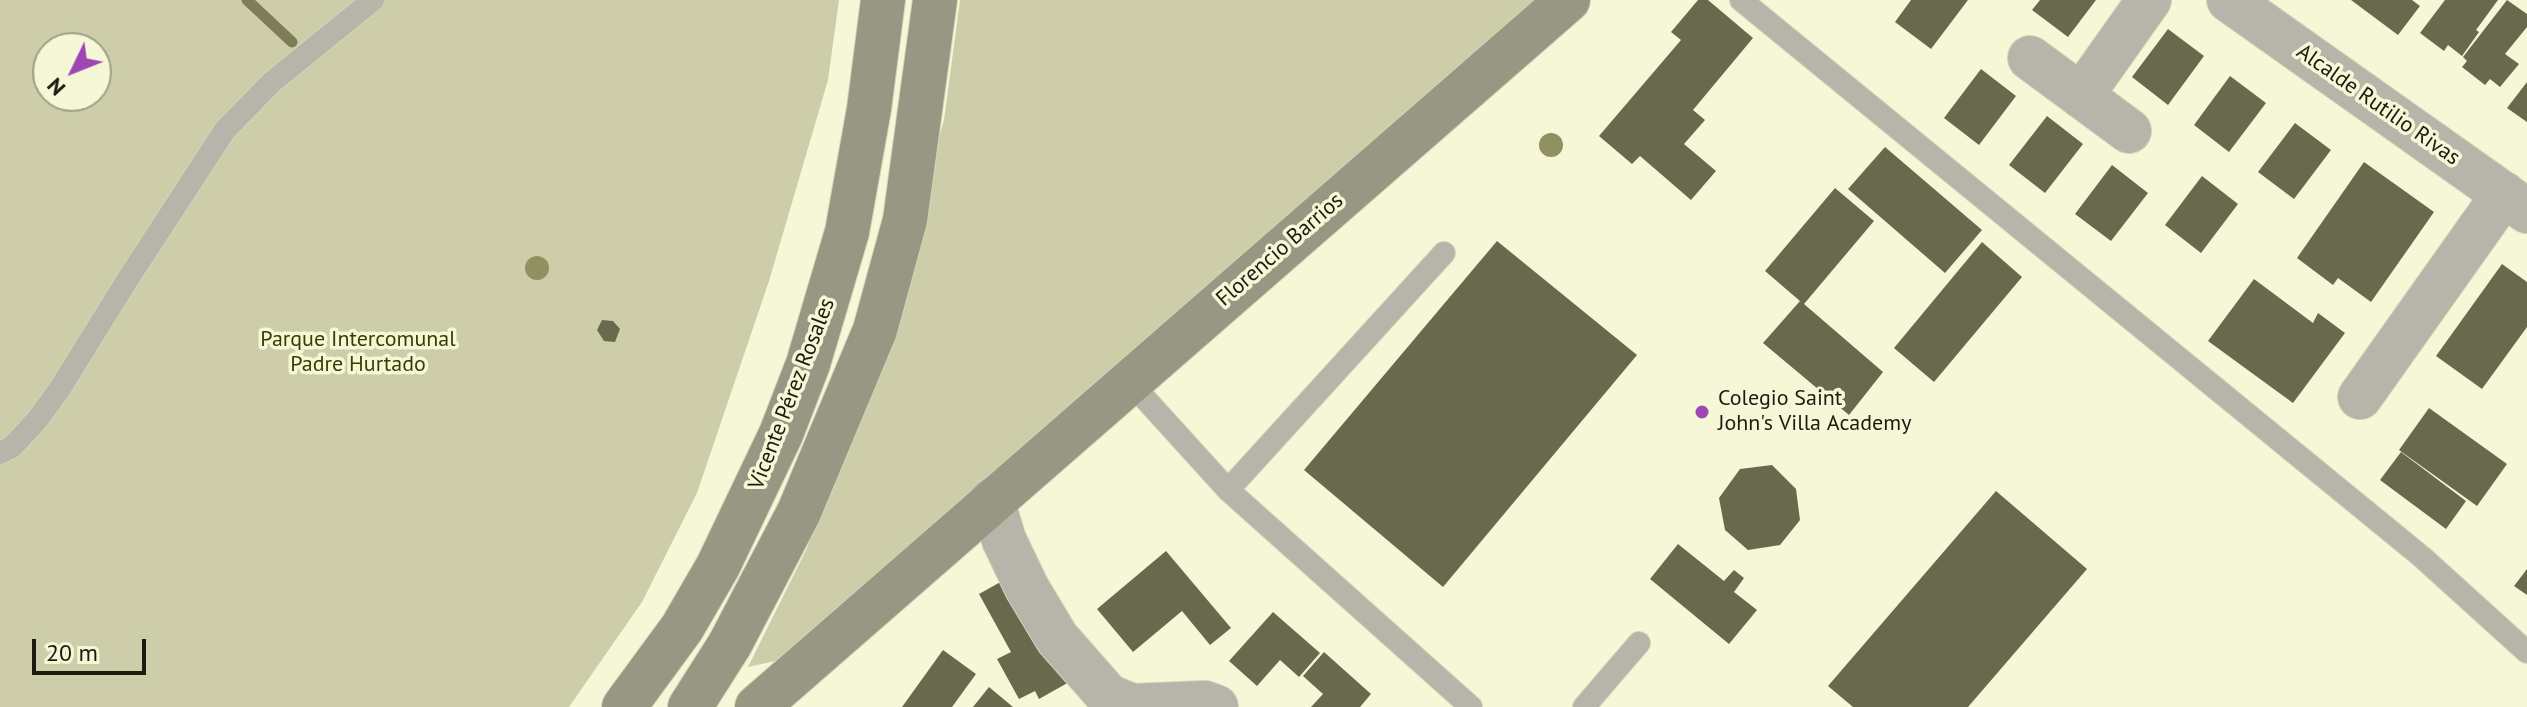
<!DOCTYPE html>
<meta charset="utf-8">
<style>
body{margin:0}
#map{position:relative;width:2527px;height:707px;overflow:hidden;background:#f6f7d7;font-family:"PT Sans",sans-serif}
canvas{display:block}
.north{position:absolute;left:32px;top:32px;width:80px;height:80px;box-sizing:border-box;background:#f6f7d7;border:2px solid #9e9f87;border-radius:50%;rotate:227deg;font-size:22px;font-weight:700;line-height:32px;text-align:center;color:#1b1b10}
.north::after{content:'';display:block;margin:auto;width:28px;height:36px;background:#9e47b4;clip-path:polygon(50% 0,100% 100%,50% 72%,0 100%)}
.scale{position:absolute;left:32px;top:639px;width:114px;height:36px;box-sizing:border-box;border:4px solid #1b1b10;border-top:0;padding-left:10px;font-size:24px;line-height:28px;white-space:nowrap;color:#1b1b10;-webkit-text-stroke:6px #f6f7d7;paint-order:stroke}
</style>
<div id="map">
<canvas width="2527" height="707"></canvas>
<div class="north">N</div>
<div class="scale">20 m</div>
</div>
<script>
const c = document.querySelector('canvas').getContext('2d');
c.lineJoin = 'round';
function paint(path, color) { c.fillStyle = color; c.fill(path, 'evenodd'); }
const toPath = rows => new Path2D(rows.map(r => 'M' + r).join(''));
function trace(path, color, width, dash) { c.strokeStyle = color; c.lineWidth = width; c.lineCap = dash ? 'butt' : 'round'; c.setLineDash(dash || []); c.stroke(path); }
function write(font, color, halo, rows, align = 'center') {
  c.font = font + ' "PT Sans",sans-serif'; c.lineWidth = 7; c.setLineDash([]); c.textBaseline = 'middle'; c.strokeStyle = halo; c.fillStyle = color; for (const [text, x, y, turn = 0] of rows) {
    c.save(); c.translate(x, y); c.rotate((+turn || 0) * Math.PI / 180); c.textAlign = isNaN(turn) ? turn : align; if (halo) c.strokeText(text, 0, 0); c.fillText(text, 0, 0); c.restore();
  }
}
paint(toPath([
 [0,0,839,0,828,80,769,281,697,493,642,602,569,707,0,707],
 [48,48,96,48,96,96,48,96],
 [960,0,1541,0,780,660,748,667,807,548,882,329,944,120]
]), '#cdcea9');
trace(toPath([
 [247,0,292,42]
]), '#7d7e58', 11);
paint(toPath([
 [1698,0,1708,0,1753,38,1693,110,1705,120,1684,144,1716,171,1691,200,1640,156,1632,164,1599,136,1681,40,1671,32],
 [1911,0,1968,0,1931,49,1895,22],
 [2040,0,2096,0,2068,37,2032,10],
 [2351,0,2412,0,2420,6,2398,35],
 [2445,0,2498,0,2476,30,2479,32,2462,56,2448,45,2444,51,2420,33],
 [2507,0,2527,14,2527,27,2505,54,2519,64,2500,87,2490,79,2485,85,2462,67,2467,61,2463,57],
 [2168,29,2204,56,2168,105,2132,77],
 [1981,69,2016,96,1979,145,1944,118],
 [2230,76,2266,103,2229,152,2194,125],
 [2527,82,2527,122,2507,108],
 [2047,116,2083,144,2045,193,2009,165],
 [2295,123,2331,150,2294,199,2258,172],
 [1885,147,1982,230,1945,273,1848,189],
 [2364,162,2434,212,2371,302,2338,278,2333,285,2297,258],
 [2112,165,2148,193,2111,241,2075,214],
 [2202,176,2238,204,2201,253,2165,225],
 [1835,188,1874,221,1804,304,1883,372,1849,415,1763,343,1800,301,1765,271],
 [1497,241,1637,355,1443,587,1304,470],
 [1982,242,2022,277,1934,382,1894,348],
 [2502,264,2527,282,2527,327,2482,389,2436,356],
 [2254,279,2313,323,2318,313,2345,333,2293,403,2208,341],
 [602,320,613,321,620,329,615,342,604,341,597,330],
 [2429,408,2507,464,2477,506,2399,450],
 [2401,452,2466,501,2446,529,2380,480],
 [1772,465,1796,489,1800,520,1780,545,1748,550,1725,530,1719,498,1740,469],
 [1996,491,2087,569,1968,707,1853,707,1828,686],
 [1678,544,1724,581,1734,570,1744,578,1734,592,1757,610,1729,644,1650,579],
 [1166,551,1231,628,1210,645,1182,611,1133,652,1097,609],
 [2527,569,2527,595,2514,586],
 [1013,575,1071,681,1039,699,1035,691,1019,699,997,659,1011,652,979,594],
 [1273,612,1320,653,1299,677,1280,660,1257,686,1229,661],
 [943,650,976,674,952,707,902,707],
 [1324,652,1371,694,1360,707,1311,707,1323,694,1303,676],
 [989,687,1013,707,973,707]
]), '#69694d');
const lane = toPath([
 [1741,0,2422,557,2527,652],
 [1129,381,1228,490,1471,707],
 [0,453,12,447,37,420,59,390,126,282,225,130,272,82,373,0],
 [1228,490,1444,253],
 [1584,707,1639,643]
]);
const street = toPath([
 [2229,0,2527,211],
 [2030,58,2129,131],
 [2081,96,2149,0],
 [2360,397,2504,194],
 [992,500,1004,540,1027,588,1057,638,1108,696,1132,706,1205,703,1216,707]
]);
const secondary = toPath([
 [624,707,682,628,718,566,781,434,808,364,847,232,869,109,883,0],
 [690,707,730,644,799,512,875,330,905,220,935,0],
 [757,707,1568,0]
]);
trace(lane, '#d3d4b7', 24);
trace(street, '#d3d4b7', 46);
trace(secondary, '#d3d4b7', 46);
trace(lane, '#b5b6a9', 22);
trace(street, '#b5b6a9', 44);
trace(secondary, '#979884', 44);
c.fillStyle = '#909061';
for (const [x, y] of [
 [1551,145],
 [537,268]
]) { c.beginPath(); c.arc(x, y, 12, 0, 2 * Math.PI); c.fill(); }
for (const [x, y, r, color] of [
 [1702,412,8,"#9e47b4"]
]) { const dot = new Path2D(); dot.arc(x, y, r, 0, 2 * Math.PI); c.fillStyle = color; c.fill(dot); trace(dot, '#f6f7d7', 3); }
write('22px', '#1b1b10', '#f6f7d7', [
 ["Alcalde Rutilio Rivas",2378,105,35],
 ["Florencio Barrios",1280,250,-41],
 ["Vicente Pérez Rosales",792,394,-69]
]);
write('22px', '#3d3c00', '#f6f7d7', [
 ["Parque Intercomunal",358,340],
 ["Padre Hurtado",358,365]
]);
write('22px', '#1b1b10', '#f6f7d7', [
 ["Colegio Saint",1718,399],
 ["John's Villa Academy",1718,424]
], 'left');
</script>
